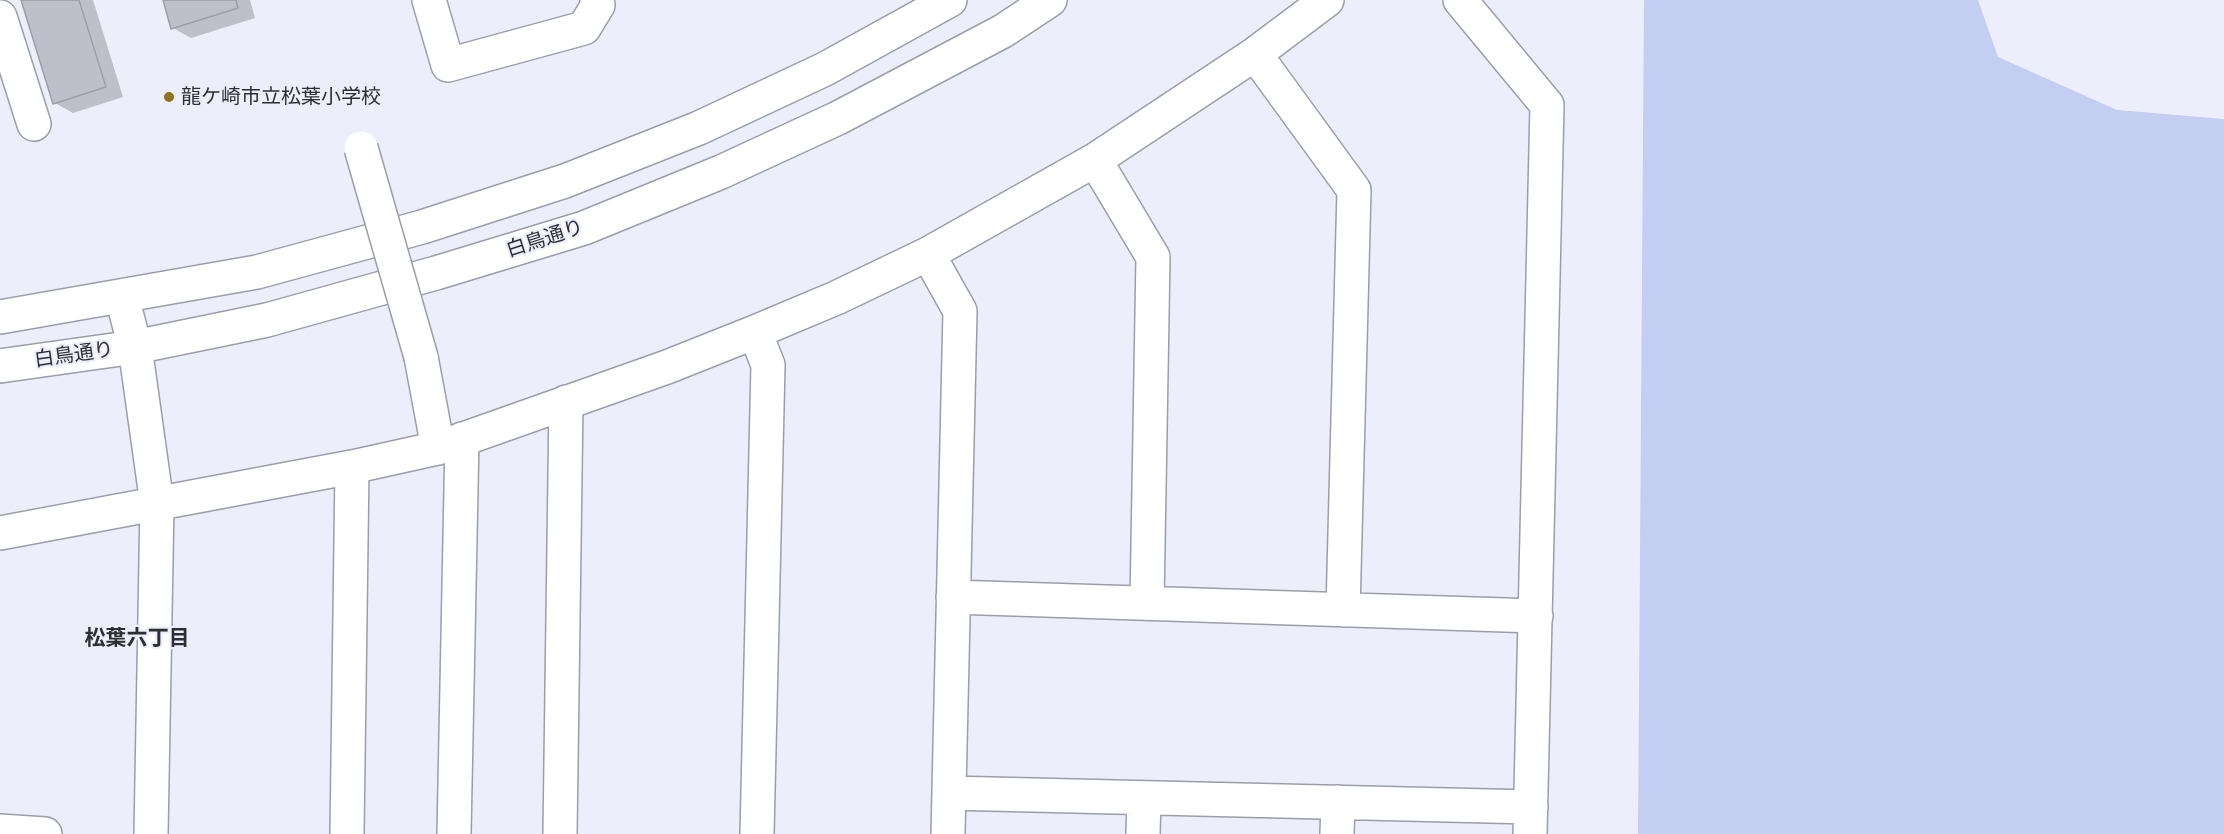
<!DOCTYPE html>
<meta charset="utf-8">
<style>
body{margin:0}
canvas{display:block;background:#eceffb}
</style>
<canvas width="2224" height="834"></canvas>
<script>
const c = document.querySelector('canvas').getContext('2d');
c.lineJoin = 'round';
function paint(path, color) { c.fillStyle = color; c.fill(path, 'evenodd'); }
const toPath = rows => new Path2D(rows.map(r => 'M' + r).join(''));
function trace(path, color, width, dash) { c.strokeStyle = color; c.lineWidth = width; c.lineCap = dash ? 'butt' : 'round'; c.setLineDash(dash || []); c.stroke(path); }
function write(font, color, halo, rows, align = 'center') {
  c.font = font + ' "Zilla Slab","Noto Sans JP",serif'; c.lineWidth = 4.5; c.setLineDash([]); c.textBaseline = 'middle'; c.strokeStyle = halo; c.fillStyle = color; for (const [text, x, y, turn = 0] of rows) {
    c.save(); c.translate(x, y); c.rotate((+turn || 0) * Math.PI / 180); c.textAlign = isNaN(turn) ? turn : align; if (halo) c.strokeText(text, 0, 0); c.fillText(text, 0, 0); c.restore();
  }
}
paint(toPath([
 [1644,0,1978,0,1998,57,2117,110,2224,119,2224,834,1638,834]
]), '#c4cdf2');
paint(toPath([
 [23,0,93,0,123,97,73,113,55,103],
 [164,0,250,0,255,18,191,38,173,28]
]), '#0003');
const building = toPath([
 [21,0,79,0,106,87,53,104,21,0],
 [163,0,236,0,238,8,171,29,163,0]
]);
paint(building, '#bdc0cb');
trace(building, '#9c9faa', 1.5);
const minor = toPath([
 [429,0,448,65,584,28,598,5,597,0],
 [1460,0,1547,105,1530,834],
 [0,17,34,124],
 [1255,54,1354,190,1343,610],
 [1095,160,1153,257,1147,603],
 [928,254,960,311,948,834],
 [122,297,135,347,157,504,151,834],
 [755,332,768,365,757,834],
 [421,357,438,448],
 [0,533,352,467,438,448,667,367,755,332,836,298,928,254,1095,160,1255,54,1327,0],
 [953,597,1536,616],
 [949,793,1531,807],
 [0,831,45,834],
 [347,834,352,467],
 [454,834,462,439],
 [560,834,566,402],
 [1143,834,1144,798],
 [1337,834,1338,802]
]);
const major = toPath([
 [0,317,257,272,422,227,565,181,699,128,825,69,950,0],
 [0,366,135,347,267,320,436,273,584,228,721,172,838,118,1003,31,1050,0]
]);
trace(minor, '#9b9ea9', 36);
trace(major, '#9b9ea9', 36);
trace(minor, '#fff', 33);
trace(major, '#fff', 33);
const minorBridge = toPath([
 [361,148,421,357]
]);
trace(minorBridge, '#9b9ea9', 36, []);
trace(minorBridge, '#fff', 33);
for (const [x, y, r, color] of [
 [169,97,6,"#8c751a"]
]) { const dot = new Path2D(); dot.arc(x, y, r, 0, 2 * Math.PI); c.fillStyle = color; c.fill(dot); trace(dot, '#eceffb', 2); }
write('20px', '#2d2e32', '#eceffb', [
 ["龍ケ崎市立松葉小学校",181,97]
], 'left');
write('20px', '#2d2e32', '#eceffb', [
 ["白鳥通り",545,239,-18],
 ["白鳥通り",74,355,-8]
]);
write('bold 21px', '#2d2e32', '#eceffb', [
 ["松葉六丁目",137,639]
]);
</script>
